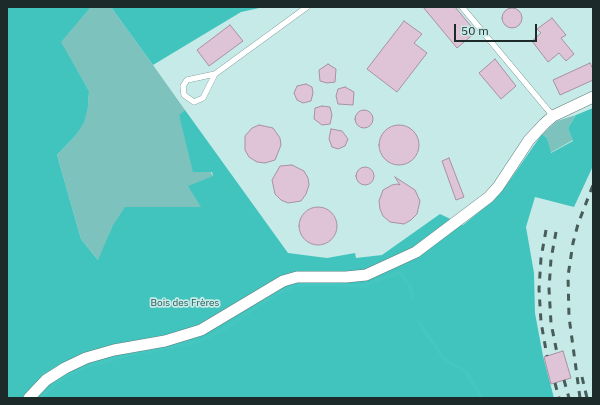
<!DOCTYPE html>
<meta charset="utf-8">
<style>
body{margin:0}
#map{position:relative;width:600px;height:405px;overflow:hidden;background:#c6eae7;font-family:"IBM Plex Sans",sans-serif}
canvas{display:block}
.frame{position:absolute;inset:0;border:8px solid #1c2a29;pointer-events:none}
.scale{position:absolute;left:454px;top:24px;width:83px;height:18px;box-sizing:border-box;border:2px solid #1c2a29;border-top:0;padding-left:5px;font-size:12px;line-height:14px;white-space:nowrap;color:#1c2a29;-webkit-text-stroke:3px #c6eae7;paint-order:stroke}
</style>
<div id="map">
<canvas width="600" height="405"></canvas>
<div class="frame"></div>
<div class="scale">50 m</div>
</div>
<script>
const c = document.querySelector('canvas').getContext('2d');
c.lineJoin = 'round';
function paint(path, color) { c.fillStyle = color; c.fill(path, 'evenodd'); }
const toPath = rows => new Path2D(rows.map(r => 'M' + r).join(''));
function trace(path, color, width, dash) { c.strokeStyle = color; c.lineWidth = width; c.lineCap = dash ? 'butt' : 'round'; c.setLineDash(dash || []); c.stroke(path); }
function write(font, color, halo, rows, align = 'center') {
  c.font = font + ' "IBM Plex Sans",sans-serif'; c.lineWidth = 3.5; c.setLineDash([]); c.textBaseline = 'middle'; c.strokeStyle = halo; c.fillStyle = color; for (const [text, x, y, turn = 0] of rows) {
    c.save(); c.translate(x, y); c.rotate((+turn || 0) * Math.PI / 180); c.textAlign = isNaN(turn) ? turn : align; if (halo) c.strokeText(text, 0, 0); c.fillText(text, 0, 0); c.restore();
  }
}
paint(toPath([
 [91,7,111,7,153,65,185,110,179,116,213,176,202,207,112,227,99,261,81,239,57,155,76,135,88,107,89,91,60,42],
 [576,115,568,128,573,140,550,153,547,138,542,134,557,121]
]), '#7ec2bd');
paint(toPath([
 [7,7,91,7,61,42,89,91,88,107,84,122,76,135,57,155,81,239,98,260,112,227,125,207,201,207,188,186,213,176,212,172,193,172,179,115,185,110,288,253,327,258,355,253,356,258,382,255,440,214,463,225,490,203,505,187,542,134,547,138,551,153,573,141,568,128,576,115,593,108,593,166,574,207,535,197,526,227,534,273,535,313,543,356,554,398,7,398],
 [111,7,264,7,241,12,153,65]
]), '#42c4be');
trace(toPath([
 [419,322,444,359,466,372,482,398],
 [40,398,63,378,89,366,128,355,198,342,222,330,276,294,295,286,309,284,364,286,399,272,410,286,413,298]
]), '#45c6c0', 3.5);
const building = toPath([
 [423,7,455,7,476,32,457,48,423,7],
 '502 18a10 10 0 1 1 20 0a10 10 0 1 1-20 0Z',
 [552,18,566,35,561,38,574,54,566,61,559,53,548,62,532,41,541,33,537,29,552,18],
 [404,21,422,34,414,43,427,53,397,92,367,69,404,21],
 [230,25,243,41,209,66,197,50,230,25],
 [495,59,516,86,501,99,479,73,495,59],
 [590,63,593,69,593,80,560,95,553,80,590,63],
 [328,64,336,69,335,82,327,83,320,81,319,70,328,64],
 [306,84,312,87,313,93,311,101,303,103,297,100,294,93,297,86,306,84],
 [345,87,354,92,353,105,338,104,336,96,338,89,345,87],
 [322,106,330,107,332,115,330,124,322,125,314,119,315,108,322,106],
 '355 119a9 9 0 1 1 18 0a9 9 0 1 1-18 0Z',
 '379 145a20 20 0 1 1 40 0a20 20 0 1 1-40 0Z',
 [259,125,273,128,280,138,281,145,275,160,265,163,257,162,249,157,245,150,245,136,252,128,259,125],
 [331,129,342,131,348,139,345,146,338,149,332,147,329,139,331,129],
 [449,158,464,197,456,200,442,161,449,158],
 [292,165,304,171,308,178,309,185,306,194,301,201,288,203,281,200,275,194,272,180,280,166,292,165],
 '356 176a9 9 0 1 1 18 0a9 9 0 1 1-18 0Z',
 [395,177,415,190,420,201,417,214,411,220,404,224,390,222,383,216,380,209,379,201,383,190,392,185,397,184,400,185,395,177],
 '299 226a19 19 0 1 1 38 0a19 19 0 1 1-38 0Z',
 [563,351,571,378,551,384,544,357,563,351]
]);
paint(building, '#dec4d6');
trace(building, '#a890a2', 1);
const service = toPath([
 [462,7,553,116],
 [215,74,203,98,194,102,184,95,183,86,187,80,215,74,307,7]
]);
const minor = toPath([
 [29,398,46,380,65,368,86,358,114,350,165,341,201,330,283,281,297,277,346,277,366,275,416,252,489,197,498,187,529,140,544,124,553,116,593,97]
]);
trace(service, '#5d7e7b', 6);
trace(minor, '#5d7e7b', 12);
trace(service, '#fff', 5.5);
trace(minor, '#fff', 11);
trace(toPath([
 [546,230,541,258,539,289,541,322,547,356],
 [556,232,551,259,549,289,551,323,557,353],
 [582,377,587,398],
 [564,380,569,398],
 [555,383,559,398],
 [580,398,569,317,568,276,573,243,578,224,593,185]
]), '#485c5a', 3, [7, 7]);
write('10px', '#285d5a', '#c6eae7', [
 ["Bois des Frères",185,303]
]);
</script>
